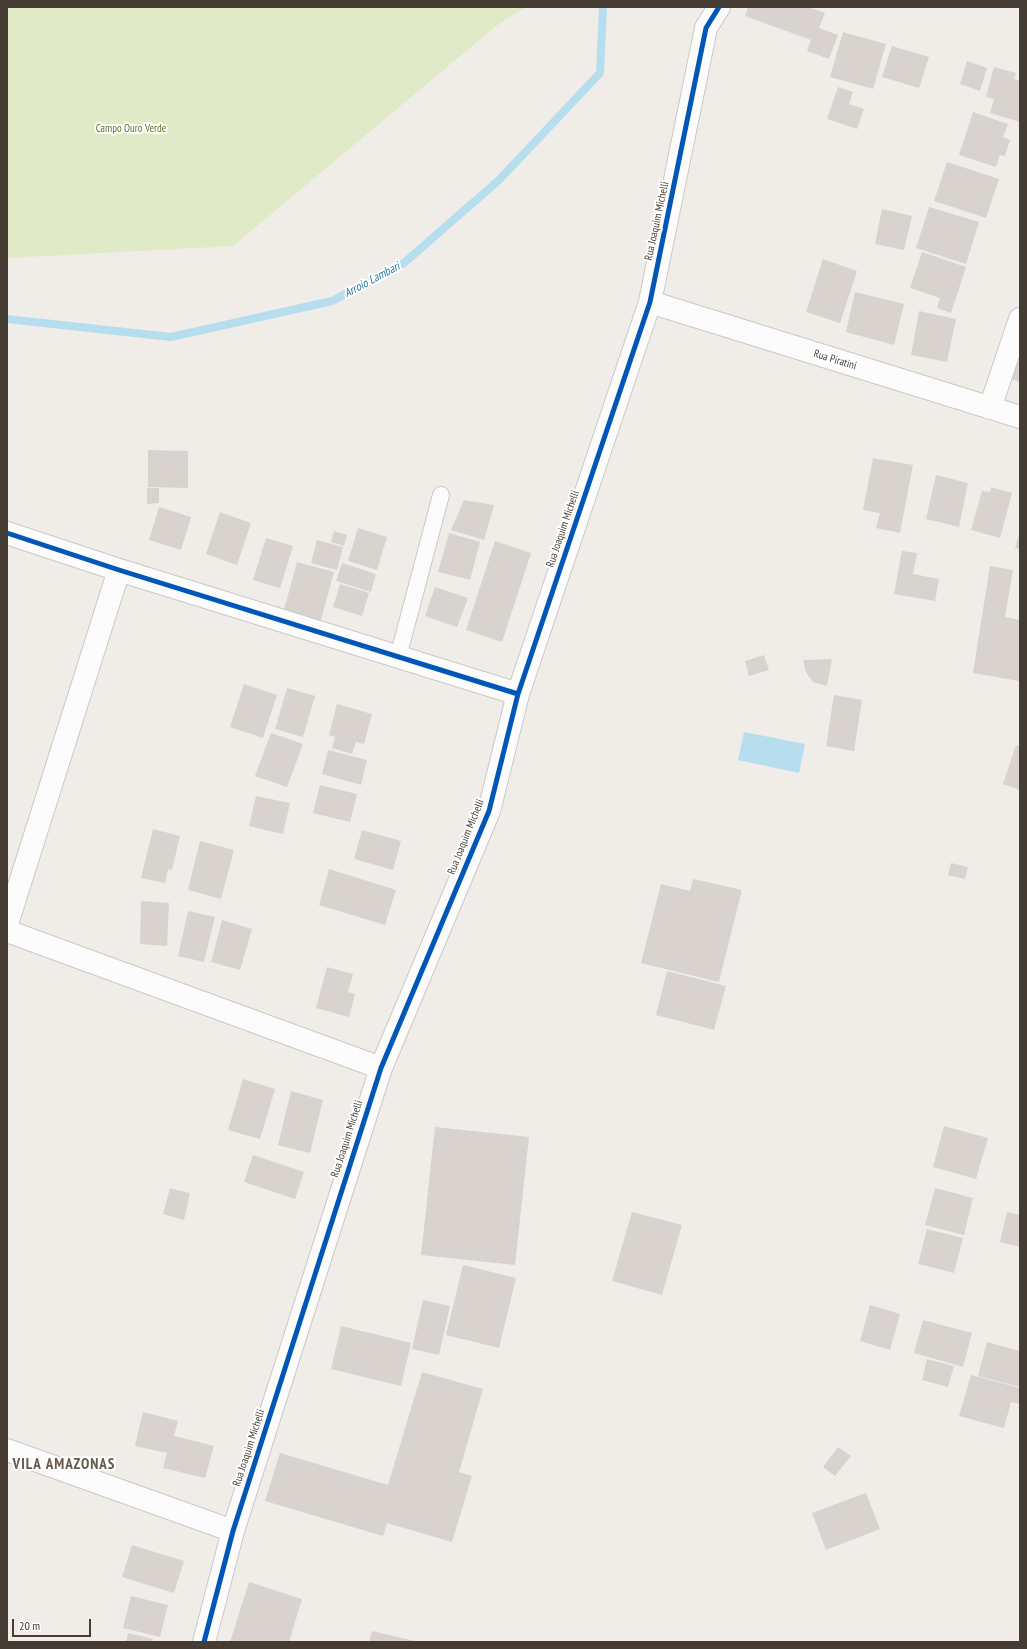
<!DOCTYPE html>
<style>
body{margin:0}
#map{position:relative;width:1027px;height:1649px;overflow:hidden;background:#f0ece8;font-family:"PT Sans Narrow",sans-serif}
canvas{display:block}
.frame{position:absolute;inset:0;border:8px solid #453d34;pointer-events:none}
.scale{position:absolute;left:12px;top:1619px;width:79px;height:18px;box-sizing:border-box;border:2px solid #453d34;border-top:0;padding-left:5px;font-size:12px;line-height:14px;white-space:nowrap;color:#453d34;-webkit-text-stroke:3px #fff;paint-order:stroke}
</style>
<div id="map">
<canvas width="1027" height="1649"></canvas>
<div class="frame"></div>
<div class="scale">20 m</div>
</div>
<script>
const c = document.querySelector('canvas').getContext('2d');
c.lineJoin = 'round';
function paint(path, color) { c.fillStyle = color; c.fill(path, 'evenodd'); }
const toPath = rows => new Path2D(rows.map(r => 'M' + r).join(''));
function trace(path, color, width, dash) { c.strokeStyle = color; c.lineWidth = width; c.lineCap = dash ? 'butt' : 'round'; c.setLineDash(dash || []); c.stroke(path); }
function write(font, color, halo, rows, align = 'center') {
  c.font = font + ' "PT Sans Narrow",sans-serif'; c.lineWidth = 4; c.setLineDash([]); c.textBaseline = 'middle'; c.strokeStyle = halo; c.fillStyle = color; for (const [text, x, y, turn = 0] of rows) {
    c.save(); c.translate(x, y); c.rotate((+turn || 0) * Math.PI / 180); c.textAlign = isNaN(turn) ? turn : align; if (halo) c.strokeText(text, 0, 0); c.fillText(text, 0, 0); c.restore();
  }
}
paint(toPath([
 [7,7,526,7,496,26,233,246,7,258]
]), '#e0eac7');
paint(toPath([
 [744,732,805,744,799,773,738,760]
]), '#b7deee');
trace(toPath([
 [7,319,171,337,332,301,404,263,499,180,600,73,603,7]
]), '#b7deee', 8);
paint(toPath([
 [748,7,808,7,825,13,819,28,838,35,829,59,807,51,811,40,745,16],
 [843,32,886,44,873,89,830,77],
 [892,46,929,57,919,88,882,77],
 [967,61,987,68,980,91,960,84],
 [994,67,1016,73,1014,79,1020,81,1020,122,990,113,994,99,986,97],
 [838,87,853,92,849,104,864,109,857,129,827,119],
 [973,112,1008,124,1003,137,1010,140,1005,156,1000,155,996,167,959,155],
 [947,162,999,179,986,218,934,201],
 [929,207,979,222,966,264,916,248],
 [882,209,912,216,904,250,875,244],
 [922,252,966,267,951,313,937,308,940,298,910,288],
 [823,259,857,271,840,323,806,312],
 [855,292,904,304,894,345,846,332],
 [919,311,956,319,947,362,911,355],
 [1020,345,1020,382,1008,378],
 [148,450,188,451,188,488,148,487],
 [873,458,913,465,900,533,876,528,880,513,863,510],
 [936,475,968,483,959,527,926,519],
 [991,487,1012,493,1000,538,971,530,982,491,990,492],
 [147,488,159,488,159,503,147,504],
 [464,500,494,505,484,540,451,530],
 [159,507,191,517,181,550,149,540],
 [220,512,251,523,237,565,206,554],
 [358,528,387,537,377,570,348,561],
 [334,531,347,535,344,546,331,542],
 [1020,531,1020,549,1015,548],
 [449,533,480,542,470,580,438,572],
 [266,538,293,546,280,588,253,580],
 [317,540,343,547,337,570,311,563],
 [495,541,531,553,502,642,466,630],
 [902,551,917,553,913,574,939,579,935,601,894,594],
 [297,562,334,572,319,627,282,617],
 [342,563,376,574,371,592,336,581],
 [990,566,1013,570,1005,617,1020,620,1019,681,973,673],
 [340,584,369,593,362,616,333,607],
 [435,587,468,598,457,627,425,616],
 [764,655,769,670,749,676,745,661],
 [832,659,827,686,813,682,806,672,803,660],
 [244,684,277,695,263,738,230,727],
 [287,688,315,696,303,737,275,729],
 [834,695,862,700,854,751,826,746],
 [337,704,372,714,364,744,356,742,352,754,332,748,335,737,329,735],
 [271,733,303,744,287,787,255,776],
 [1016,745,1020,746,1020,790,1003,784],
 [328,750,367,760,361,785,322,774],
 [320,785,357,794,350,822,313,813],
 [256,796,290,803,283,834,249,826],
 [153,829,180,836,172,870,168,869,165,883,141,878],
 [362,830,401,841,393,870,354,859],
 [200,841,234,850,221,899,188,890],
 [951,863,968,867,965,879,948,875],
 [329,869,396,890,385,925,319,905],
 [693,879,742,890,719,982,641,963,661,884,690,891],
 [141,901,169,903,167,946,140,944],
 [188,911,215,917,204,962,178,956],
 [222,920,252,929,240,970,211,962],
 [327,967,353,974,348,992,355,994,349,1017,316,1008],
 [667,971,726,986,714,1030,656,1015],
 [243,1079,275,1089,260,1139,228,1130],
 [291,1091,323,1100,310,1153,278,1145],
 [944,1126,988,1138,976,1179,933,1167],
 [435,1127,529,1137,515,1265,421,1255],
 [253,1155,304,1172,295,1199,244,1182],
 [170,1188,190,1193,184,1220,163,1214],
 [935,1188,973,1198,964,1235,925,1225],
 [632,1212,682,1225,662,1295,612,1281],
 [1007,1212,1020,1215,1020,1247,1000,1242],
 [927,1229,963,1238,954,1273,918,1264],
 [463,1265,516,1278,499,1348,446,1335],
 [423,1300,450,1306,439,1355,412,1349],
 [870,1305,900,1314,890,1350,860,1341],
 [923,1320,972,1333,963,1367,914,1353],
 [341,1326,411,1343,401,1386,331,1369],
 [987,1342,1020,1351,1020,1387,978,1376],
 [927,1359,954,1366,948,1387,922,1380],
 [422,1372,483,1389,459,1472,472,1476,452,1542,387,1523,383,1536,265,1501,280,1453,388,1485],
 [971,1375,1020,1388,1020,1404,1011,1402,1004,1428,959,1416],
 [143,1412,178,1421,174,1436,214,1446,205,1478,163,1468,167,1453,135,1446],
 [838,1447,851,1456,835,1476,823,1467],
 [866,1493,880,1529,826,1550,812,1513],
 [132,1545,184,1561,174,1593,122,1577],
 [249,1582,302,1599,289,1642,230,1642],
 [131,1596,168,1605,160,1637,123,1628],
 [372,1631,415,1641,415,1642,369,1642],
 [128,1633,153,1639,152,1642,126,1642]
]), '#d8d3cf');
const service = toPath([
 [398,657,441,495]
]);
const minor = toPath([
 [650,302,1020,417],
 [990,408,1020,319],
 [7,533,119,570,518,694],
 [7,924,119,570],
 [7,931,381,1068],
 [7,1450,233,1531],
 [204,1642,233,1531,381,1068,489,811,518,694,650,302,706,28,719,7]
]);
trace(service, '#ccc8c4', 18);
trace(minor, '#ccc8c4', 24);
trace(service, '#fdfcfc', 16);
trace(minor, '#fdfcfc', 22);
trace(toPath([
 [7,533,119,570,518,694],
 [204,1642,233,1531,381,1068,489,811,518,694,650,302,706,28,719,7]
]), '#0057b8', 5);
write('11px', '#4d7827', '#fff', [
 ["Campo Ouro Verde",131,129]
]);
write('11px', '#453d34', '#fff', [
 ["Rua Joaquim Michelli",657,221,-78],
 ["Rua Piratini",835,360,17],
 ["Rua Joaquim Michelli",563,529,-71],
 ["Rua Joaquim Michelli",466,837,-68],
 ["Rua Joaquim Michelli",347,1139,-72],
 ["Rua Joaquim Michelli",249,1448,-72]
]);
write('italic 12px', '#297ba2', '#fff', [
 ["Arroio Lambari",372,280,-28]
]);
c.letterSpacing = '1px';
write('bold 15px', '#685a4b', '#fff', [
 ["VILA AMAZONAS",64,1465]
]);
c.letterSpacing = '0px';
</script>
